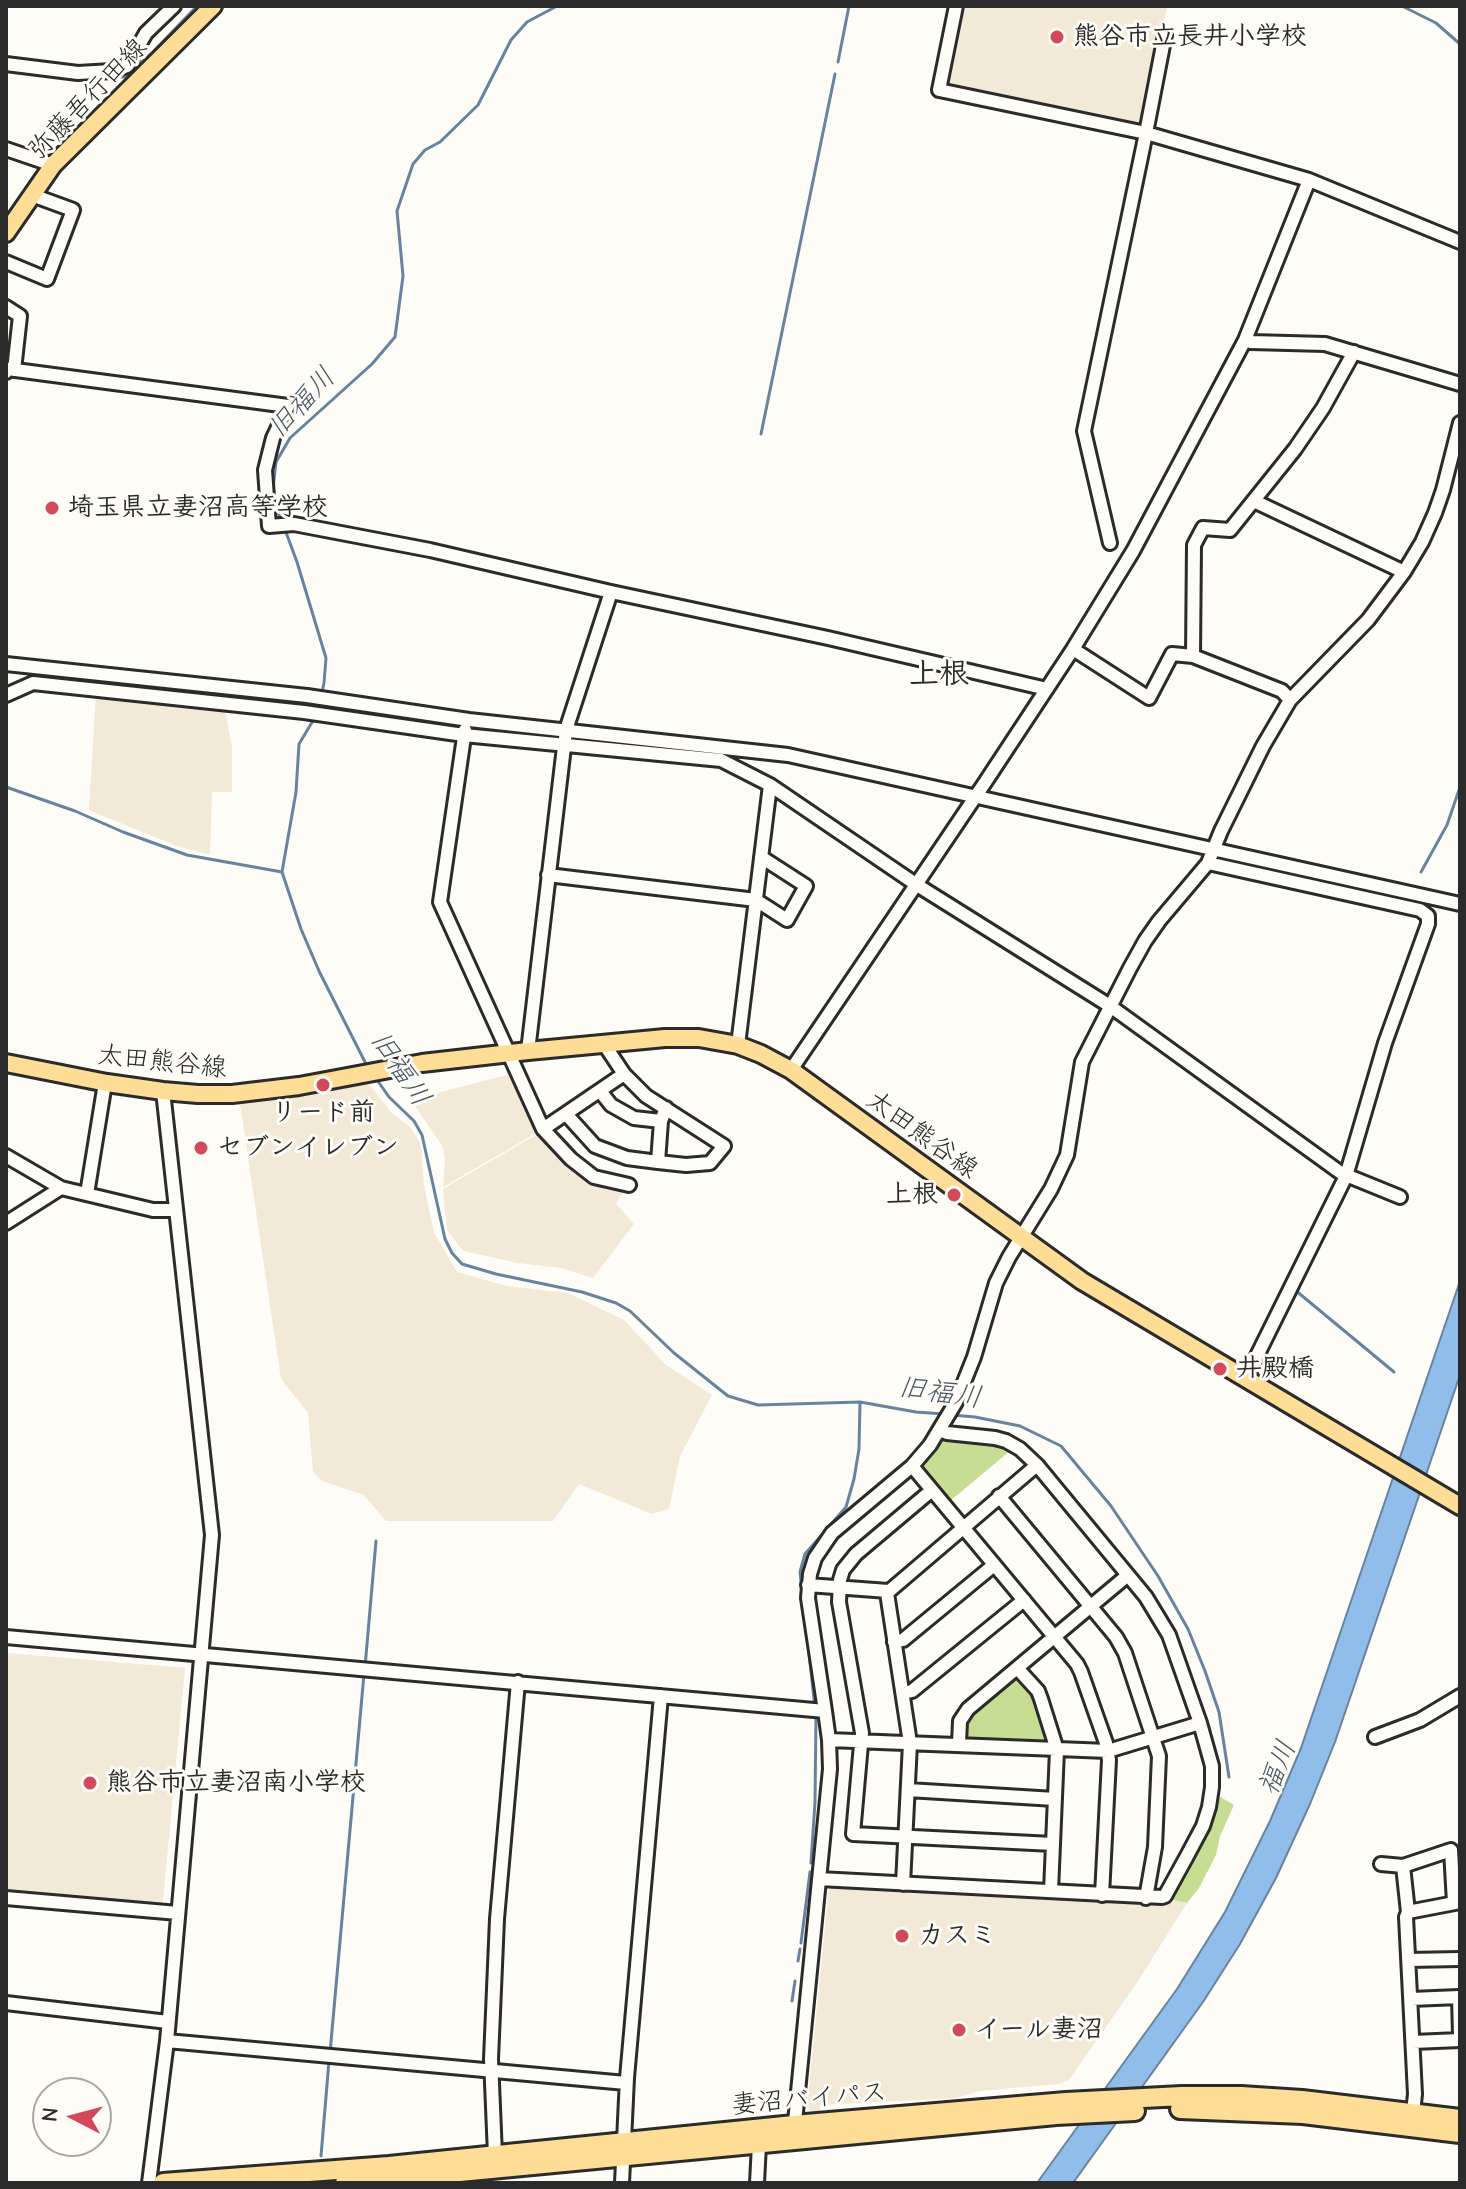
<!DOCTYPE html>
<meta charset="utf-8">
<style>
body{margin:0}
#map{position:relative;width:1466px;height:2189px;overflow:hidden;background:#fdfcf7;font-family:"Comic Neue",sans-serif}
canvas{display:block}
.frame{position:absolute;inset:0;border:8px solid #2b2b2b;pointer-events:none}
.north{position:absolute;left:32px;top:2077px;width:80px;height:80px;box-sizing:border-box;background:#fdfcf7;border:2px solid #a9a8a5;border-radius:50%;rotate:276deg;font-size:22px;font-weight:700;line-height:32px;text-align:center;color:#2b2b2b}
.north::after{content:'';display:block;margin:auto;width:28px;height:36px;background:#d1495b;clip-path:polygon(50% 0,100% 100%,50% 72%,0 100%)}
</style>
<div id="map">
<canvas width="1466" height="2189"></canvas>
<div class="frame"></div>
<div class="north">N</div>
</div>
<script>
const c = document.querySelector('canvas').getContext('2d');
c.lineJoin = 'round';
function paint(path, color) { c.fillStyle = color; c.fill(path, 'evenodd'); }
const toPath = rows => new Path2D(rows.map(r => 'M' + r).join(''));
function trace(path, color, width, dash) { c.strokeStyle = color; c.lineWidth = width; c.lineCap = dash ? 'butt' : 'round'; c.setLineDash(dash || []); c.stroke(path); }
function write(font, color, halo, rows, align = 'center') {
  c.font = font + ' "Comic Neue","Klee One",sans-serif'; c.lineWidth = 6; c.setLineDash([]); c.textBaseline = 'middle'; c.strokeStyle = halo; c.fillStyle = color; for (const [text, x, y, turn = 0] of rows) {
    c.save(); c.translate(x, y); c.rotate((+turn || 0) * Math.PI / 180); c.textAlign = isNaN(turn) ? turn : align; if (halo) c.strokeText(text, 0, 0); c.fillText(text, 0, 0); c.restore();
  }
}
paint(toPath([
 [959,6,1167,6,1144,124,1141,126,944,86],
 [96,694,225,710,232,748,232,792,212,792,210,855,174,845,89,810],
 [510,1074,529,1118,540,1131,443,1187,445,1161,443,1147,411,1100],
 [367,1082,393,1114,411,1128,421,1145,424,1185,434,1233,457,1272,506,1286,568,1293,624,1320,666,1365,712,1395,680,1456,669,1509,652,1514,579,1484,553,1521,386,1521,364,1495,322,1481,313,1472,308,1413,281,1379,239,1097,317,1090],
 [541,1132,575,1168,597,1186,624,1191,616,1204,634,1224,593,1278,561,1268,518,1263,463,1251,447,1230,443,1189],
 [6,1653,185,1668,162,1911,6,1898],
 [831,1885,1165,1903,1169,1899,1187,1903,1138,1981,1069,2080,1058,2084,979,2091,956,2098,820,2105,820,2111,810,2111,807,2107,829,1886]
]), '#f2e9d7');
paint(toPath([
 [942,1439,982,1440,998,1443,1011,1450,950,1501,922,1468],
 [1021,1676,1035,1694,1051,1740,1047,1746,968,1740,964,1736,965,1719,1014,1677],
 [1217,1795,1234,1805,1220,1836,1216,1855,1199,1888,1187,1903,1169,1899]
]), '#c6dd93');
const water = toPath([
 [1460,1281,1460,1375,1335,1742,1310,1804,1276,1878,1240,1944,1203,2002,1073,2183,1037,2183,1177,1989,1225,1912,1270,1821,1301,1748,1460,1281]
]);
paint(water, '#91bdea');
trace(water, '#68839e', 2);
trace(toPath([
 [1402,6,1436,23,1460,44],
 [838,62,849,6],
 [105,77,124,77,151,54,197,6],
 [761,434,835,74],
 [281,520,272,497,276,462,290,438,372,364,395,337,403,276,397,211,413,164,425,150,440,142,478,105,511,40,527,22,557,6],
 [284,527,297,562,326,658,324,683,322,692],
 [314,719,299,744,296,792,282,872,301,929,319,971,368,1068],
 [6,787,75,811,123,832,187,855,282,872],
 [1421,872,1447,825,1460,787],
 [375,1077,389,1097,414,1121,422,1135,445,1239,452,1253,462,1264,496,1274,582,1292,616,1303,630,1311,674,1353,728,1396,758,1405,860,1402,916,1412,944,1414],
 [1295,1290,1394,1372],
 [952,1415,975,1417,1020,1426,1061,1446,1111,1506,1158,1576,1188,1629,1205,1671,1219,1712,1229,1777],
 [365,1667,376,1541],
 [815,1708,800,1572,805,1554,846,1507,854,1479,859,1449,860,1402],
 [811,1863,815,1802,816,1716],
 [801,1943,810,1872],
 [798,1961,800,1949],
 [792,2001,795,1981],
 [330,2053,364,1674],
 [321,2156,329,2061]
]), '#68839e', 3);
const minor = toPath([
 [956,6,939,90,1146,133,1309,180,1460,242],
 [6,64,78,73,112,71,127,66,146,33,174,6],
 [6,149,53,165],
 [6,262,47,279,73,210,32,195],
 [6,307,20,316,14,370],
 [1245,340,1251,342,1325,344,1460,384],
 [6,372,8,369,288,406,273,438,265,470,269,526,294,524,430,550,611,592,828,638,1047,689],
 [1254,501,1404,572],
 [1110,543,1084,431,1146,133,1165,35],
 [1073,649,1149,698,1172,654,1193,656,1282,691,1290,700],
 [1193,656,1194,545,1203,528,1230,530,1295,449,1323,408,1354,352],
 [6,664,307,696,469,720,788,755,1460,904],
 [6,695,33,683,304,712,464,735,721,760,770,785,917,885,1110,1006,1341,1173,1400,1197],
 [465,730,440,902,543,1129,571,1159,594,1177,629,1185],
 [1208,863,1420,910,1428,916,1428,924,1385,1043,1346,1176,1246,1378],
 [548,875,756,900,787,920,806,886,761,857],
 [604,1044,624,1074,646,1096,724,1146,710,1163,686,1165,658,1162],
 [738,1045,770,785],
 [528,1051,566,730,611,592],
 [791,1070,984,784,1073,649,1133,551,1245,340,1309,180],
 [600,1091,611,1105,634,1118,661,1121],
 [566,1114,595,1146,627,1158,658,1162,661,1121,666,1108],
 [543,1129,624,1074],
 [6,1156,61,1188,153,1210,176,1210],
 [87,1194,105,1083],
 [6,1223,61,1188],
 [912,1466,1077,1664,1081,1672,1106,1743,1109,1760,1102,1895],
 [932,1490,856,1554,843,1570,840,1580,839,1602,862,1733,853,1834,1053,1844],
 [999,1496,1116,1637,1125,1653,1159,1756,1155,1847,1146,1898],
 [808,1585,888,1591],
 [6,1637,825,1711],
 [894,1642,903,1640,994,1565],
 [1018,1669,1038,1691,1041,1699,1057,1750,1051,1891],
 [903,1693,912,1691,1024,1600],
 [1375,1737,1420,1720,1460,1696],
 [829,1740,1108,1751,1200,1723],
 [959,1744,960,1721,968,1709,1128,1575],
 [908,1790,1055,1799],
 [1381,1864,1403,1866,1451,1850,1454,1903],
 [1403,1866,1408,1912],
 [819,1879,1162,1897,1165,1896,1187,1856,1203,1826,1209,1807,1212,1787,1212,1766,1200,1723,1169,1635,1146,1597,1037,1465,1020,1449,1006,1441,995,1438,947,1433,939,1430],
 [903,1884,910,1743,887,1593,1037,1465],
 [6,1898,178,1913],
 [1409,1960,1460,1959],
 [1411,1999,1459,1997,1460,2035],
 [6,2003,168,2022],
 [167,2041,626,2083],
 [1413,2042,1460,2040],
 [1413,2113,1415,2094,1406,1917,1408,1912,1460,1902],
 [794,2132,830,1769,829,1740,825,1711,808,1598,810,1574,815,1558,832,1533,912,1466,930,1445,956,1402,974,1357,996,1283,1009,1257,1051,1189,1067,1155,1082,1062,1130,968,1145,941,1159,921,1208,863,1221,831,1263,746,1290,700,1368,620,1404,572,1422,542,1435,513,1443,490,1460,423],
 [495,2155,491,2059,497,1919,518,1682],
 [149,2183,167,2041,212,1535,163,1091],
 [622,2183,627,2078,661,1696],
 [757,2183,759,2144]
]);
const major = toPath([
 [6,233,53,165,213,6],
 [6,1063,107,1083,163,1091,198,1094,232,1094,299,1086,422,1063,528,1051,665,1038,699,1038,738,1045,761,1054,791,1070,1082,1281,1460,1506]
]);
const highway = toPath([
 [1180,2109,1303,2114,1460,2133],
 [163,2183,389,2166,794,2125,1066,2102,1182,2096,1241,2096,1302,2100,1460,2119],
 [345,2183,1056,2115,1135,2111]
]);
trace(minor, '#2b2b2b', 18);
trace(major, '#2b2b2b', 22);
trace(highway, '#2b2b2b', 24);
trace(minor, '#fdfcf7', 12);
trace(major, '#fedd96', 16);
trace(highway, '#fedd96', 18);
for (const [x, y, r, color] of [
 [1057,37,8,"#d1495b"],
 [52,508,8,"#d1495b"],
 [323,1085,8,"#d1495b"],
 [201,1148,8,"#d1495b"],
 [954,1195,8,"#d1495b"],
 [1220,1369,8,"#d1495b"],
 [90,1783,8,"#d1495b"],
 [902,1936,8,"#d1495b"],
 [959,2030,8,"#d1495b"]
]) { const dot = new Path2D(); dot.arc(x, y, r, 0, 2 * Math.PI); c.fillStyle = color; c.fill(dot); trace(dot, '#fdfcf7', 3); }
write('bold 26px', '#2b2b2b', '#fdfcf7', [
 ["熊谷市立長井小学校",1073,37],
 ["埼玉県立妻沼高等学校",68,508],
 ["リード前",323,1113,"center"],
 ["セブンイレブン",217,1148],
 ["上根",938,1195,"right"],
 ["井殿橋",1236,1369],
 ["熊谷市立妻沼南小学校",106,1783],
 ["カスミ",918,1936],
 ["イール妻沼",975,2030]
], 'left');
write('26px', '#2b2b2b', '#fdfcf7', [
 ["弥藤吾行田線",88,99,-46],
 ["太田熊谷線",162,1062,6],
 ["太田熊谷線",922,1135,36],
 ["妻沼バイパス",809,2099,-5]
]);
write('italic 28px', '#4a5764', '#fdfcf7', [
 ["旧福川",302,403,-47],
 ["旧福川",400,1069,56],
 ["旧福川",940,1393,8],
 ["福川",1278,1768,-68]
]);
write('bold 30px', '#2b2b2b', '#fdfcf7', [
 ["上根",939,675]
]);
</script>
